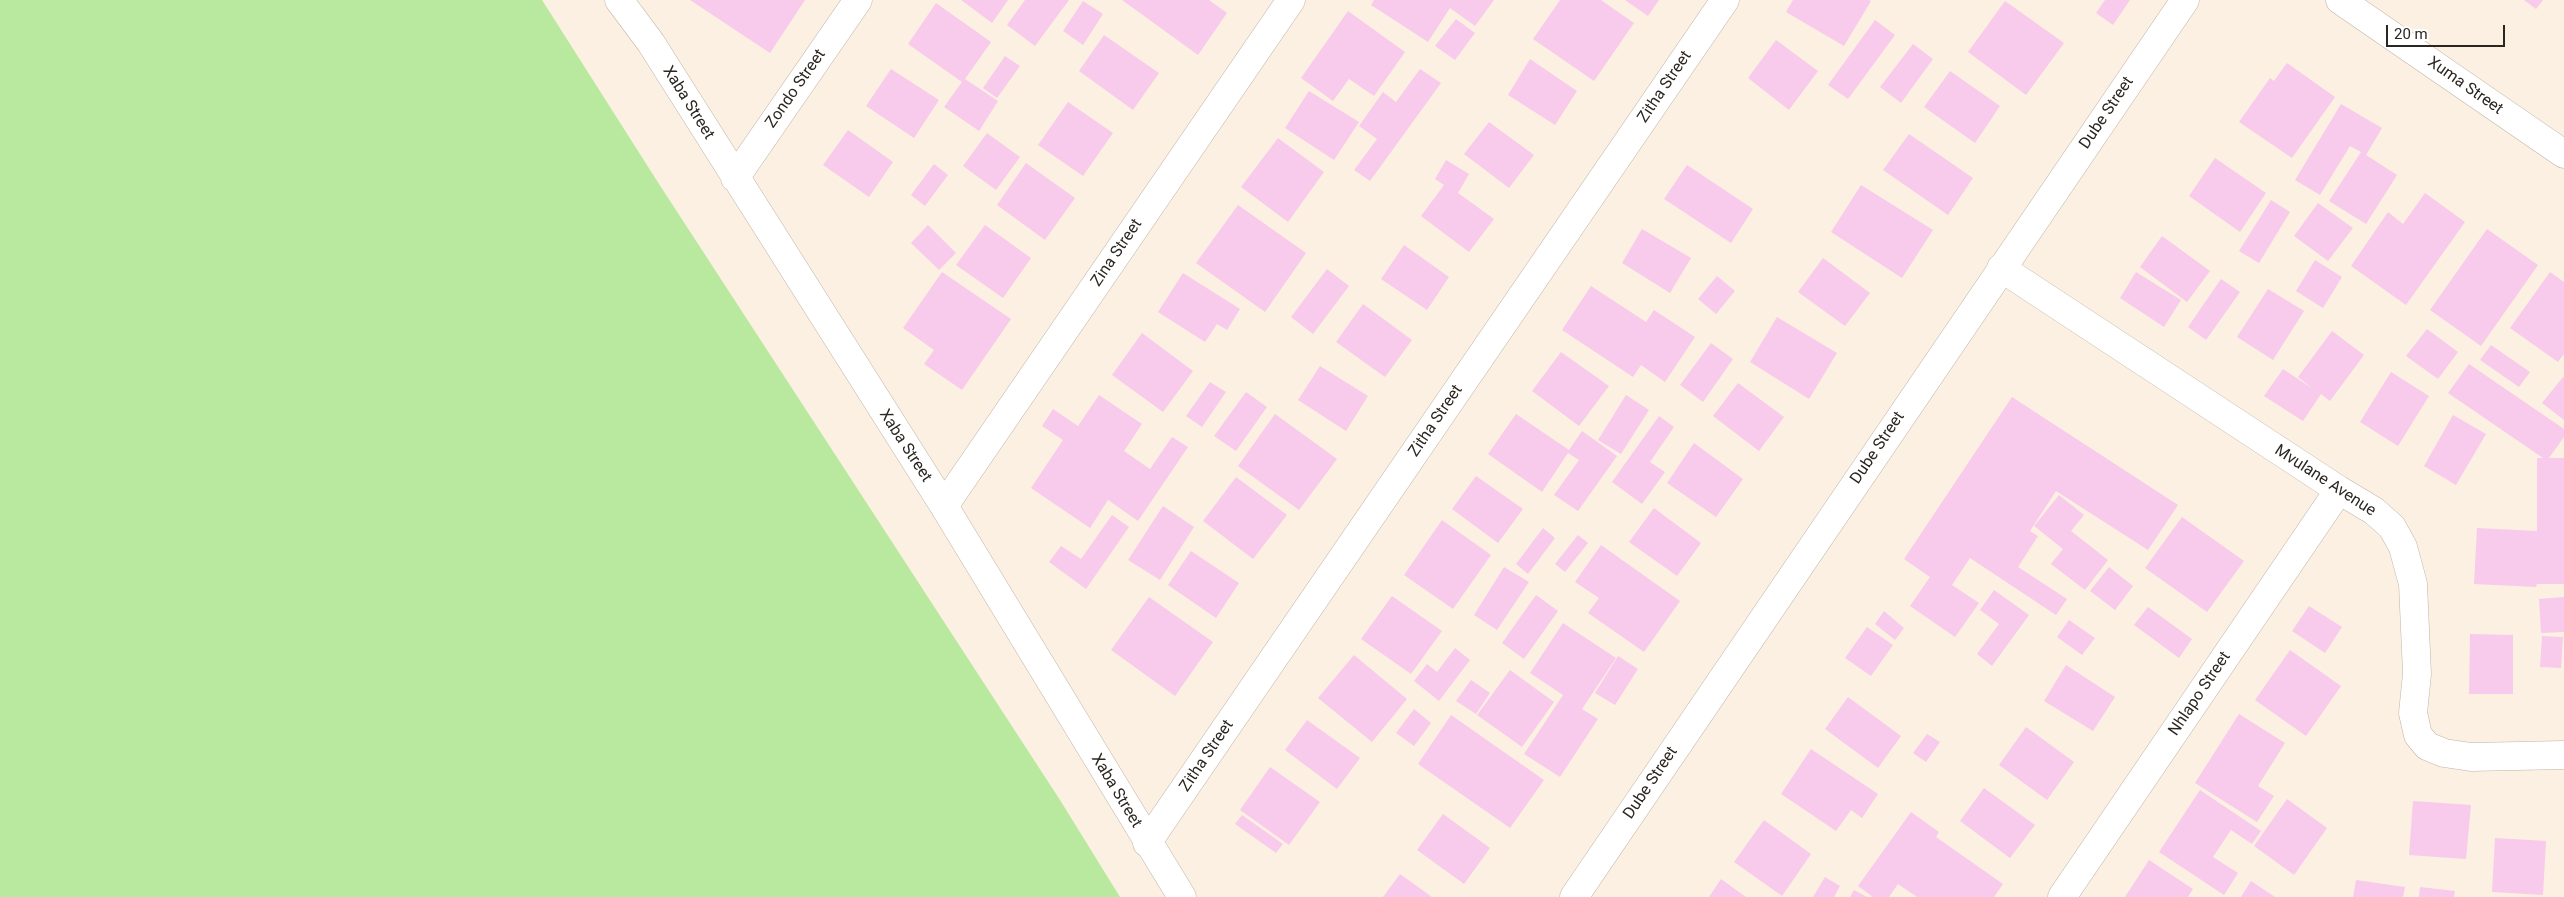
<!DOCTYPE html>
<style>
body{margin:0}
#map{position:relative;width:2564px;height:897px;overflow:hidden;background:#fcf0e2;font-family:Roboto,sans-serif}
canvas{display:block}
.scale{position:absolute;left:2386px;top:25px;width:119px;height:22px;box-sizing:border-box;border:2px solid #2b2621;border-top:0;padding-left:6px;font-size:15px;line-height:18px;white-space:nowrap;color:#2b2621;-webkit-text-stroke:4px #fff;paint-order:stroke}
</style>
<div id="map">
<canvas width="2564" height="897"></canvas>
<div class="scale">20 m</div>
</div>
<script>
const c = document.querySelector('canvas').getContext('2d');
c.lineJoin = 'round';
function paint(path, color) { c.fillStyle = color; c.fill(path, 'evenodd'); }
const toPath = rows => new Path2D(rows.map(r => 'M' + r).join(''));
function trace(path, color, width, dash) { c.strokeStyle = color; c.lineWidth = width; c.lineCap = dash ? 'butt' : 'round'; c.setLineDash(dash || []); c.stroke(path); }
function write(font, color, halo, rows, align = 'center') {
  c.font = font + ' Roboto,sans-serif'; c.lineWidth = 4.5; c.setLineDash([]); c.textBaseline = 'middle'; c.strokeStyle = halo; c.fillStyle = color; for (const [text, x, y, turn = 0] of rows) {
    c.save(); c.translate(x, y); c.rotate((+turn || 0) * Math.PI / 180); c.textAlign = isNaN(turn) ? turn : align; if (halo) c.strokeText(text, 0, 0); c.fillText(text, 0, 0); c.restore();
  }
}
paint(toPath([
 [0,0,542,0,659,184,1060,800,1120,897,0,897]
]), '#b8e99f');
paint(toPath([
 [690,0,805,0,770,53],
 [961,0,1008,0,992,23],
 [1025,0,1069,0,1035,46,1007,25],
 [1122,0,1209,0,1227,13,1198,55],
 [1374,0,1494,0,1475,26,1450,8,1428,42,1371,5],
 [1560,0,1601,0,1634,23,1594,81,1533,39],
 [1625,0,1659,0,1648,16],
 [1793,0,1869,0,1871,1,1844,46,1786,12],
 [2105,0,2130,0,2113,25,2096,13],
 [2524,0,2543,0,2536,9],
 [1083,1,1103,14,1083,45,1063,31],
 [2005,1,2064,43,2026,95,1968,52],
 [936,3,991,42,965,79,998,101,979,131,944,107,962,82,908,44],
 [1348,11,1405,52,1374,96,1349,79,1333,101,1301,78],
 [1456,19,1475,33,1455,60,1435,46],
 [1875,20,1895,35,1848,99,1828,85],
 [1104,35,1159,73,1133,110,1079,71],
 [1776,40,1818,71,1789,110,1748,78],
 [1913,44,1933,59,1901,103,1880,87],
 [1005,56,1020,66,997,98,983,88],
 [1530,59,1577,91,1555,125,1508,95],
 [2287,63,2335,97,2292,158,2239,122,2270,78,2274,81],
 [891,69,939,100,914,138,866,106],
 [1420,69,1441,83,1370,181,1354,170,1377,139,1359,126,1383,92,1396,102],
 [1950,71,2000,106,1975,143,1924,107],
 [1309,91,1359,122,1334,160,1285,128],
 [1068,102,1113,133,1083,176,1038,145],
 [2341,104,2382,128,2366,155,2397,175,2366,224,2329,201,2361,152,2350,146,2320,195,2295,180],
 [1489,122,1534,155,1509,188,1464,154],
 [848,130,893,162,869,197,823,165],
 [987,133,1020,157,996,190,963,166],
 [1909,134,1973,178,1948,215,1883,170],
 [1278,138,1324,172,1288,222,1241,187],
 [2215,158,2266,193,2240,232,2189,196],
 [1446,160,1469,174,1458,193,1494,219,1469,252,1421,216,1444,185,1435,179],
 [1026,163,1075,198,1045,240,997,205],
 [934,164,948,175,925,206,911,195],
 [1687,165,1753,209,1731,243,1664,199],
 [1861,185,1933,230,1902,278,1831,232],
 [2425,193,2465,222,2406,305,2351,266,2388,212,2403,224],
 [2271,200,2290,212,2259,263,2239,251],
 [2318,203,2353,228,2328,261,2294,236],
 [1238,205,1306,253,1265,312,1196,263],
 [928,225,956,253,939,270,911,243],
 [985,225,1031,258,1003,298,956,265],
 [1642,229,1691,258,1670,293,1622,263],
 [2487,229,2538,265,2481,346,2430,310],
 [2162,236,2210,271,2187,302,2140,267],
 [1404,245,1449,277,1427,310,1381,279],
 [1823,258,1870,293,1845,326,1798,292],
 [2315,260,2342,277,2323,308,2296,291],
 [1327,269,1349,286,1313,334,1291,317],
 [942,272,1011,319,962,390,924,364,934,350,903,328],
 [2136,272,2181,300,2164,327,2120,298],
 [2550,272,2564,282,2564,354,2558,362,2510,328],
 [1183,273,1240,309,1227,330,1217,324,1205,342,1158,312],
 [1717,276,1735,291,1716,314,1698,299],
 [2221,279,2240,292,2206,340,2188,327],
 [1591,286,1646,322,1654,310,1695,337,1665,382,1641,365,1633,377,1562,330],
 [2268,289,2304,311,2273,360,2237,337],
 [1363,304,1412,340,1385,377,1336,342],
 [1777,317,1837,353,1809,399,1750,362],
 [2427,329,2458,352,2438,379,2406,356],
 [2332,331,2364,355,2330,401,2321,394,2303,421,2264,396,2283,369,2313,389,2298,377],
 [1142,333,1193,371,1163,412,1112,375],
 [1711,343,1733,359,1703,402,1680,385],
 [2491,345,2530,372,2519,387,2480,360],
 [1561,352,1609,386,1579,426,1532,391],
 [2469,364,2564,429,2564,437,2549,458,2564,458,2564,584,2537,584,2536,587,2474,584,2477,528,2537,531,2537,458,2543,458,2448,393],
 [1320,366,1368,396,1346,431,1298,400],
 [2391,372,2429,396,2398,446,2360,422],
 [2563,377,2564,378,2564,420,2542,403],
 [1210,382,1226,392,1202,427,1186,416],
 [1738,383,1784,417,1759,451,1713,416],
 [1246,392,1267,407,1236,451,1214,436],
 [1099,395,1142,424,1124,451,1150,469,1172,437,1188,447,1138,521,1108,500,1090,528,1031,488,1063,440,1042,426,1053,409,1078,426],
 [1626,395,1649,410,1621,454,1598,440],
 [2012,397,2178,505,2148,550,2056,491,2030,531,2038,536,2018,567,2067,599,2056,615,1970,558,1952,585,1979,603,1955,637,1910,606,1930,577,1904,559],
 [1275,414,1337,459,1299,510,1238,466],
 [1516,414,1569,450,1582,431,1617,456,1578,511,1554,495,1579,460,1568,453,1542,492,1488,454],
 [2453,415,2486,434,2456,485,2424,466],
 [1659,416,1674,427,1650,462,1665,472,1642,504,1612,482],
 [1694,443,1743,479,1716,517,1667,483],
 [1476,476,1523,509,1498,543,1452,509],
 [1236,477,1287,515,1253,559,1203,521],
 [2059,495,2084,515,2071,531,2108,560,2085,590,2051,564,2063,549,2034,526],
 [1163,506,1194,527,1160,580,1128,560],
 [1654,508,1701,543,1677,576,1629,542],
 [1112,515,1129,527,1086,589,1049,562,1061,546,1081,559],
 [2182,517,2244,561,2207,612,2145,568],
 [1442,520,1491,555,1453,609,1404,575],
 [1543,528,1555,538,1528,574,1516,564],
 [1578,535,1588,543,1565,572,1555,564],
 [1601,545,1680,601,1644,652,1588,613,1599,598,1575,582],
 [1191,551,1239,583,1216,618,1168,585],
 [1504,567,1529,582,1497,630,1474,615],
 [2109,567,2133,586,2115,610,2090,591],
 [1994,590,2029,615,1992,666,1977,654,1999,624,1980,610],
 [1536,595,1558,611,1524,659,1502,643],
 [1392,596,1442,631,1411,674,1361,639],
 [1149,597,1213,642,1175,696,1111,650],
 [2564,597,2564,632,2541,633,2539,599],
 [2309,606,2342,627,2325,653,2292,631],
 [2148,607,2192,639,2179,658,2134,625],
 [1884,611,1904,628,1895,640,1875,624],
 [2069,620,2095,638,2082,655,2057,637],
 [1563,623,1616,658,1582,709,1598,719,1560,777,1524,754,1563,695,1530,673],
 [1867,627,1893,645,1871,676,1845,658],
 [2470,634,2513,635,2513,694,2469,694],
 [2542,636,2563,637,2561,668,2540,667],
 [1455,648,1470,660,1439,701,1414,681,1427,664,1437,672],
 [2290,650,2341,686,2306,736,2255,700],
 [1354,655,1407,699,1372,742,1318,698],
 [1618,656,1638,669,1615,705,1595,693],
 [2066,665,2115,697,2093,731,2044,701],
 [1510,670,1554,702,1522,747,1477,715],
 [1471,680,1490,693,1476,714,1456,701],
 [1848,697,1901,736,1878,768,1825,729],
 [1414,709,1431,723,1414,746,1396,733],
 [2239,714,2285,743,2258,786,2274,796,2257,822,2195,783],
 [1451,715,1544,780,1510,828,1418,764],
 [1307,720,1360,758,1337,789,1285,750],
 [2026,727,2074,762,2047,800,1999,765],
 [1927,734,1940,742,1926,762,1913,753],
 [1811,749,1878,794,1862,818,1851,810,1836,831,1781,794],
 [1270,767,1320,802,1289,845,1240,810],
 [1984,788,2035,825,2010,858,1960,821],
 [2200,790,2261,831,2252,844,2231,830,2213,857,2238,873,2224,895,2159,852],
 [2287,799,2327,828,2294,875,2254,846],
 [2413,801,2471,805,2466,859,2409,855],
 [1911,812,1939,832,1936,837,2003,884,1994,897,1917,897,1898,884,1889,897,1873,897,1858,886],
 [1443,814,1490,848,1464,884,1417,850],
 [1242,815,1283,844,1276,853,1235,824],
 [1764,820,1811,854,1782,896,1734,862],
 [2495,838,2546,841,2543,895,2492,892],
 [2149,860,2193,889,2188,897,2125,897],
 [1400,874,1432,897,1383,897],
 [1825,877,1840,886,1834,897,1813,897],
 [1721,879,1746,897,1709,897],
 [2356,880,2405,887,2403,897,2353,897],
 [2251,881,2275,897,2241,897],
 [2420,887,2455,891,2454,897,2419,897],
 [1854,890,1867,897,1850,897]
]), '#f8caec');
const minor = toPath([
 [619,0,651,43,944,506,1182,897],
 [2340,0,2564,154],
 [735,178,858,0],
 [2001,268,2339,490,2374,511,2392,527,2403,547,2413,584,2417,674,2413,713,2418,735,2427,746,2444,753,2471,757,2564,755],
 [944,506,1291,0],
 [1147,843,1725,0],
 [1574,897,2185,0],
 [2062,897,2339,490]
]);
trace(minor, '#bfb4a6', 29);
trace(minor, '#fff', 28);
write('16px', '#2b2621', '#fff', [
 ["Xuma Street",2465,86,35],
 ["Zitha Street",1665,87,-56],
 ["Zondo Street",796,89,-55],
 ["Xaba Street",688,103,58],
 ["Dube Street",2107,113,-56],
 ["Zina Street",1117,253,-56],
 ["Zitha Street",1436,421,-56],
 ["Xaba Street",905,446,57],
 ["Dube Street",1878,448,-56],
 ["Mvulane Avenue",2325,481,33],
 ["Nhlapo Street",2200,694,-56],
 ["Zitha Street",1207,756,-56],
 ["Dube Street",1651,783,-56],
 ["Xaba Street",1116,791,59]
]);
</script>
